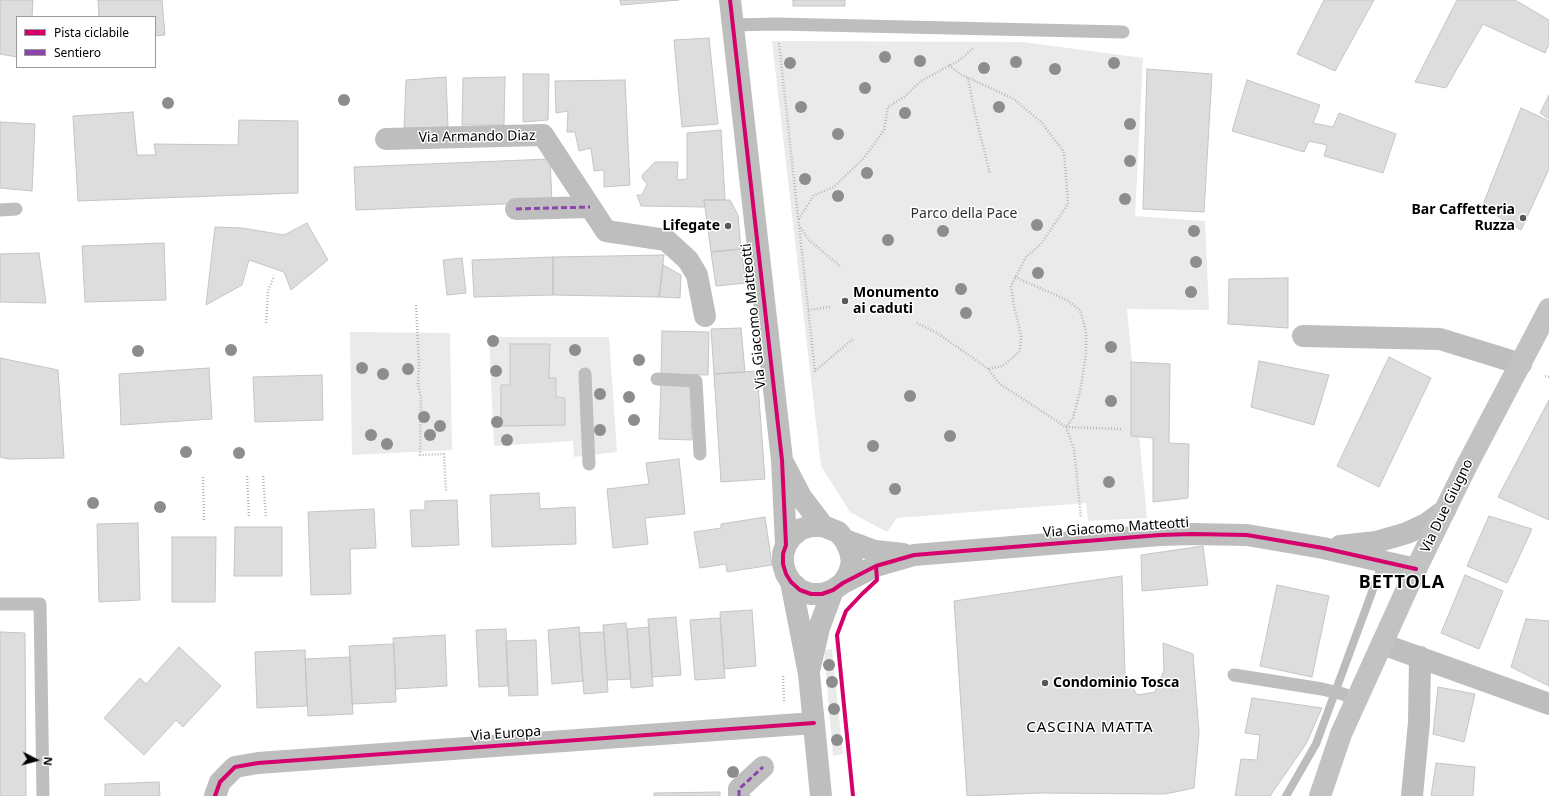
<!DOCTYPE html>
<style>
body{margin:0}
#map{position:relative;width:1549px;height:796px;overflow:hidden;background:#fff;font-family:"Noto Sans",sans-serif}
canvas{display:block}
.legend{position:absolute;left:16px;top:16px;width:140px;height:52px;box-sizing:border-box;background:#fff;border:1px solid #999;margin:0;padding:5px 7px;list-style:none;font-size:12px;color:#000}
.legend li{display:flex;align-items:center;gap:8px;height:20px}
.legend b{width:20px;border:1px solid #999}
.north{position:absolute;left:16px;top:740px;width:40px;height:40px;-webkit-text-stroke:3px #fff;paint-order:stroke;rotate:96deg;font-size:11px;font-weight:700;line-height:16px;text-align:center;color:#000}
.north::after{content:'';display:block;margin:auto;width:14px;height:18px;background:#000;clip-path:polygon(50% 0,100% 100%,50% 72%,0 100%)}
</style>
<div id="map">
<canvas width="1549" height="796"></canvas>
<ul class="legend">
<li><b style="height:5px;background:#d6006c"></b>Pista ciclabile</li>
<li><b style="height:5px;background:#8e44ad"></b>Sentiero</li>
</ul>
<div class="north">N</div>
</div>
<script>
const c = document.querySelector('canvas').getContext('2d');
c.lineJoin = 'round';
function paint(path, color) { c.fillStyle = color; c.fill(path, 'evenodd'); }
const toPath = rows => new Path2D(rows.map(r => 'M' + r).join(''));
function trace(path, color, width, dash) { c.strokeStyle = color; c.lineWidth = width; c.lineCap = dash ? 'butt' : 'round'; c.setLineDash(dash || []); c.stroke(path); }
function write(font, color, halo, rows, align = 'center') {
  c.font = font + ' "Noto Sans",sans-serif'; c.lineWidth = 3; c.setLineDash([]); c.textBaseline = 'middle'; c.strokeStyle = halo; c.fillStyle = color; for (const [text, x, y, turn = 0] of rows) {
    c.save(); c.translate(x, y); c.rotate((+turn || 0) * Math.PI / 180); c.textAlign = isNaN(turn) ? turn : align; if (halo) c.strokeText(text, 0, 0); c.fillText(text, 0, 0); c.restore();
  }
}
paint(toPath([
 [772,41,1023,42,1143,58,1135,216,1205,221,1209,310,1127,309,1147,518,1088,521,1086,503,897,518,887,532,850,512,821,466],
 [350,332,450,333,452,450,352,455],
 [489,337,609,337,617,452,574,457,573,441,494,446],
 [832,649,843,754,833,756,824,650]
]), '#eaeaea');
trace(toPath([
 [1286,796,1316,744,1379,573]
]), '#bcbcbc', 8);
const building = toPath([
 [0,0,33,0,32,17,17,17,17,57,0,54,0,0],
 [98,0,162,0,165,35,155,36,155,17,99,17,98,0],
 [620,0,679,0,621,5,620,0],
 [793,0,845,0,845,6,793,6,793,0],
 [1324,0,1374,0,1335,71,1297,54,1324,0],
 [1457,0,1515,0,1549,20,1549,44,1545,53,1483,24,1446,88,1415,82,1457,0],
 [709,38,718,124,682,127,674,40,709,38],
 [1147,69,1212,74,1204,212,1143,209,1147,69],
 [523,74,549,74,548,120,523,122,523,74],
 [446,77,448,127,404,128,406,80,446,77],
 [505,77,504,125,462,125,463,78,505,77],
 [625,80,630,185,604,187,604,170,594,171,591,148,579,151,575,132,567,132,568,111,556,113,555,81,625,80],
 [1247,80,1320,105,1313,123,1333,127,1339,113,1396,134,1383,173,1324,156,1327,145,1309,141,1304,152,1232,131,1247,80],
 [1549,95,1549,119,1540,113,1549,95],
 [1521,108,1549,121,1549,169,1521,230,1482,207,1521,108],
 [133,112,137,155,156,155,154,144,238,145,239,120,298,121,298,193,78,201,73,116,133,112],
 [0,122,35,124,32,191,0,188,0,122],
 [721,130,725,200,704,200,705,207,641,206,637,195,642,195,647,184,642,178,643,174,655,162,678,162,677,180,687,179,687,133,721,130],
 [550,159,552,202,356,210,354,167,550,159],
 [704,200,730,200,738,215,741,249,711,252,704,200],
 [307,223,328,260,291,290,284,272,249,260,242,285,206,305,215,227,242,228,284,235,307,223],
 [164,243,166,300,85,302,82,246,164,243],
 [741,249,746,283,716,286,711,252,741,249],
 [39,253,46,303,0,302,0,254,39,253],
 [664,255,659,297,553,295,553,257,664,255],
 [553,257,553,295,474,297,472,260,553,257],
 [462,258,466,293,447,295,443,260,462,258],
 [663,265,681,275,680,298,659,297,663,265],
 [1288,278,1288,328,1228,324,1229,279,1288,278],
 [741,328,745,372,714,374,711,329,741,328],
 [662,331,709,332,708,375,661,374,662,331],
 [510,344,550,344,549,378,556,378,556,397,565,398,565,425,501,426,501,385,510,385,510,344],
 [1389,357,1431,378,1379,487,1337,466,1389,357],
 [0,358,58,370,64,458,8,459,0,457,0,358],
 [1259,361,1329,375,1314,425,1251,407,1259,361],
 [1131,362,1170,364,1169,443,1189,444,1188,498,1153,502,1153,438,1131,436,1131,362],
 [209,368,212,419,121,425,119,374,209,368],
 [757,371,765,479,721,482,714,374,757,371],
 [322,375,323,420,255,422,253,377,322,375],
 [661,383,690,384,692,440,659,439,661,383],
 [1549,400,1549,520,1498,497,1549,400],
 [679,459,685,514,645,518,648,544,613,548,607,489,649,484,646,463,679,459],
 [539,493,540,509,575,507,576,544,492,547,490,495,539,493],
 [457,500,459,545,412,547,410,510,425,510,425,501,457,500],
 [374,509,376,548,350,549,351,594,311,595,308,512,374,509],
 [1489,516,1532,529,1507,583,1467,566,1489,516],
 [765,517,772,565,727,572,726,564,700,568,694,532,721,528,721,524,765,517],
 [138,523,140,600,99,602,97,524,138,523],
 [235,527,282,527,282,576,234,576,235,527],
 [172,537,216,537,215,602,172,602,172,537],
 [1203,546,1208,585,1142,591,1141,555,1203,546],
 [1465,575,1503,591,1479,649,1441,633,1465,575],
 [1122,576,1125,674,1137,695,1155,692,1164,670,1163,643,1193,654,1199,733,1194,788,1165,794,1040,793,967,796,954,601,1122,576],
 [1277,585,1329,596,1312,677,1260,666,1277,585],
 [752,610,756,666,724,669,720,612,752,610],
 [676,617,681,675,652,677,648,619,676,617],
 [720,618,725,678,695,680,690,620,720,618],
 [1526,619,1549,621,1549,686,1511,667,1526,619],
 [626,623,631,679,607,680,603,625,626,623],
 [579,627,583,681,552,684,548,630,579,627],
 [649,627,653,686,631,688,627,629,649,627],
 [506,629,508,686,479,687,476,630,506,629],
 [0,632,25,633,26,796,0,796,0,632],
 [604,632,608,692,584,694,579,633,604,632],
 [445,635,447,686,396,689,393,638,445,635],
 [536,640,538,695,509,696,506,641,536,640],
 [394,644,396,702,352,704,349,646,394,644],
 [179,647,221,686,183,727,176,720,144,755,104,718,140,678,146,684,179,647],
 [305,650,307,706,257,708,255,652,305,650],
 [350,657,353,714,308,716,305,659,350,657],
 [1438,687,1475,694,1464,742,1433,734,1438,687],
 [1252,698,1322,708,1306,744,1270,796,1235,796,1241,759,1257,760,1260,735,1245,733,1252,698],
 [1436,763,1475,767,1473,796,1431,796,1436,763],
 [159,782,160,796,105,796,105,784,159,782],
 [720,792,720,796,654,796,654,793,720,792]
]);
paint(building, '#ddd');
trace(building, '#c5c5c5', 1);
trace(toPath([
 [779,43,815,372],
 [949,65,960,74,1014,99,1042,123,1064,152,1068,204,1041,244,1026,257,1011,286,1014,306,1021,335,1020,351,1003,366,988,369],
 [968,78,975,114,990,174],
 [799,219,814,195,834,187,864,158,884,130,888,107,904,97,921,81,960,60,973,48],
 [799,225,809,240,841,267],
 [1015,277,1067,300,1080,310,1086,331,1086,353,1081,387,1073,418,1066,427],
 [416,305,419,364,418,383,421,398,420,455,444,454,446,492],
 [808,310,830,307],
 [266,323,268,291,274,276],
 [917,323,937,333,973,358,988,369,1000,384,1066,427,1074,449,1081,518],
 [815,371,853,339],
 [1545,376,1549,377],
 [1066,427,1123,429],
 [247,476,249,516],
 [263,476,266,518],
 [203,477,204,521],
 [783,676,784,701]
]), '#b8b8b8', 2.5, [1, 2]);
trace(toPath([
 [732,25,777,24,1123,32],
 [0,210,16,209],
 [585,374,589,464],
 [657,379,696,381,700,454],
 [0,604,40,604,43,796],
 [1234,675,1322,689,1343,694,1356,700]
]), '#bebebe', 13);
trace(toPath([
 [730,0,782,460,786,545],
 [386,139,543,135,606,231,666,240,688,260,697,275,705,316],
 [516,209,590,207],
 [1303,336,1440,339,1521,364],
 [785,466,801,497,823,526],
 [845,540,875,551,903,554],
 [1340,546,1376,542,1407,533,1426,524,1445,510],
 [791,582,809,674,821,796],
 [843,583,849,573,852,562,850,551,845,540,838,532,823,526,812,526,801,529,792,536,786,545,783,554,783,564,786,574,791,582,800,590,811,594,822,594,833,590,843,583,876,566,914,555,1160,535,1192,534,1247,535,1323,548,1416,569],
 [1382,644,1549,704],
 [810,667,819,628,833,590],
 [215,796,220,782,235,767,258,763,814,723],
 [739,796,739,789,763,767],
 [1412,796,1419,722,1420,657]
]), '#bebebe', 22);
trace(toPath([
 [1320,796,1341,734,1350,714,1416,569,1466,467,1549,309]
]), '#c2c2c2', 22);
trace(toPath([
 [516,209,590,207],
 [739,796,739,789,763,767]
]), '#8e44ad', 3, [6, 3]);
trace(toPath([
 [730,0,782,460,786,545,783,554,783,564,786,574,791,582,800,590,811,594,822,594,833,590,843,583,876,566,914,555,1160,535,1192,534,1247,535,1323,548,1416,569],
 [215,796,220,782,235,767,258,763,814,723],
 [853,796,837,635,846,611,862,594,877,580,876,566]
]), '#d6006c', 4);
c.fillStyle = '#8d8d8d';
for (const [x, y] of [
 [885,57],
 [920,61],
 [1016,62],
 [790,63],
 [1114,63],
 [984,68],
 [1055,69],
 [865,88],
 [344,100],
 [168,103],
 [801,107],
 [999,107],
 [905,113],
 [1130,124],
 [838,134],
 [1130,161],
 [867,173],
 [805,179],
 [838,196],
 [1125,199],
 [1037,225],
 [943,231],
 [1194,231],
 [888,240],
 [1196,262],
 [1038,273],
 [961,289],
 [1191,292],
 [966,313],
 [493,341],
 [1111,347],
 [231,350],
 [575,350],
 [138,351],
 [639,360],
 [362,368],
 [408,369],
 [496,371],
 [383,374],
 [600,394],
 [910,396],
 [629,397],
 [1111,401],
 [424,417],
 [634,420],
 [497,422],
 [440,426],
 [600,430],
 [371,435],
 [430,435],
 [950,436],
 [507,440],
 [387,444],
 [873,446],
 [186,452],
 [239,453],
 [1109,482],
 [895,489],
 [93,503],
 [160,507],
 [829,665],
 [832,682],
 [834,709],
 [837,740],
 [733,772]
]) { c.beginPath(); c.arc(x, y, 6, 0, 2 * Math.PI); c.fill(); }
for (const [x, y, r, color] of [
 [1523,218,4,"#595959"],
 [728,226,4,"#595959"],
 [845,301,4,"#595959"],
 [1045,683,4,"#595959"]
]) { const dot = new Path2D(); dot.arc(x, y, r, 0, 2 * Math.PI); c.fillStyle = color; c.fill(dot); trace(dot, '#fff', 1.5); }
write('14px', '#000', '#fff', [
 ["Via Armando Diaz",477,137,-1],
 ["Via Giacomo Matteotti",754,316,-96],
 ["Via Due Giugno",1447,506,-64],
 ["Via Giacomo Matteotti",1116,528,-4],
 ["Via Europa",506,734,-4]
]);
write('bold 14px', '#000', '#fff', [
 ["Bar Caffetteria",1515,210],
 ["Ruzza",1515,226],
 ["Lifegate",720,226],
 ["Monumento",853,293,"left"],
 ["ai caduti",853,309,"left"],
 ["Condominio Tosca",1053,683,"left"]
], 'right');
write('14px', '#303030', '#fff', [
 ["Parco della Pace",964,214]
]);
c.letterSpacing = '1px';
write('15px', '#000', '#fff', [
 ["CASCINA MATTA",1090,728]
]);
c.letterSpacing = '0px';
c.letterSpacing = '1px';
write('bold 18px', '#000', '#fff', [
 ["BETTOLA",1402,583]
]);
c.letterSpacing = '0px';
</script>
